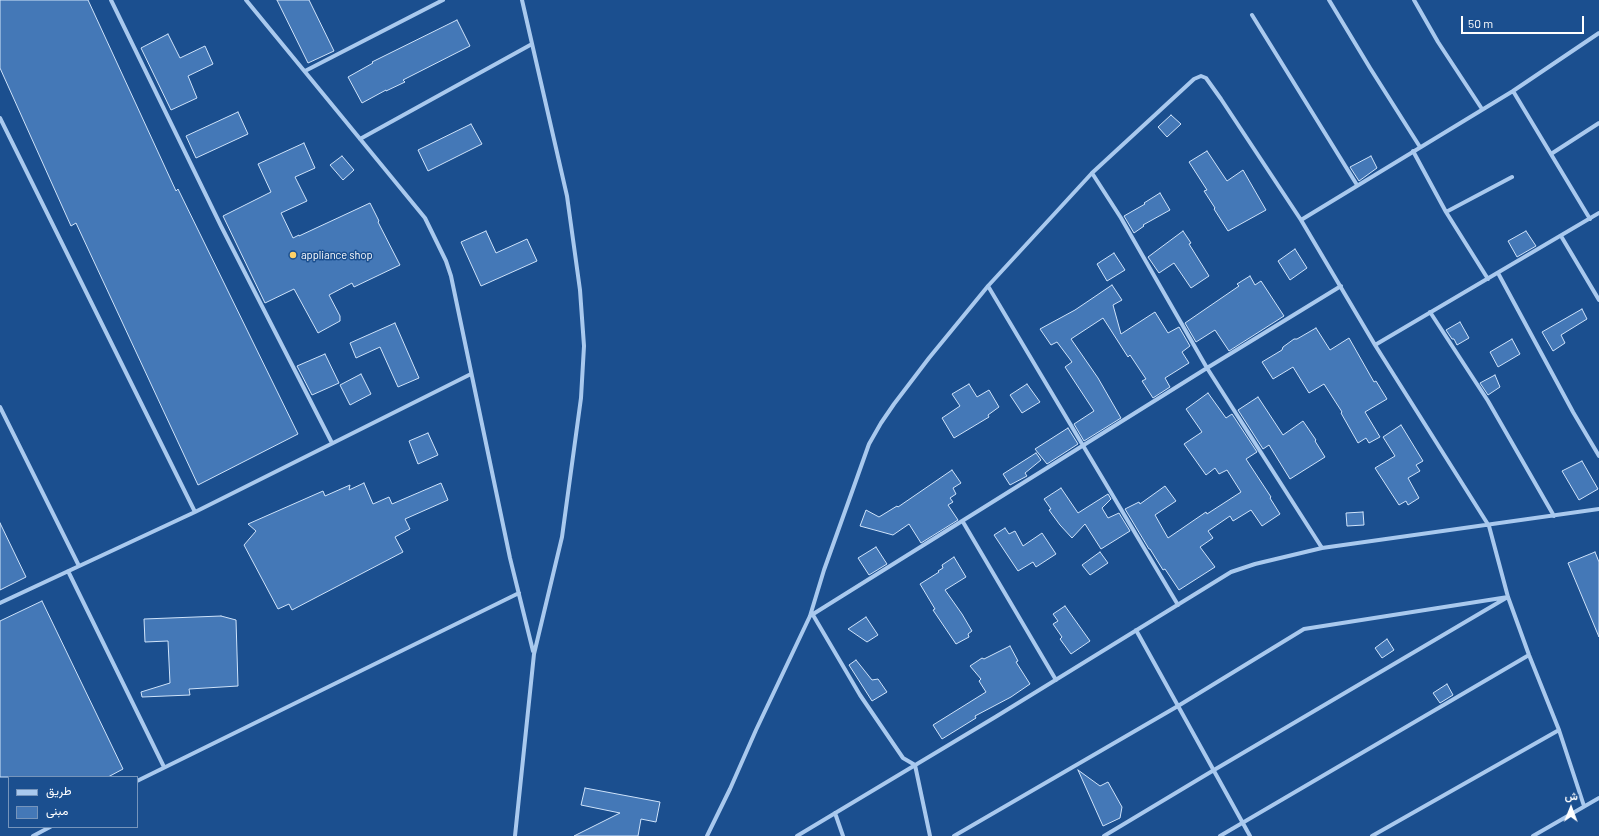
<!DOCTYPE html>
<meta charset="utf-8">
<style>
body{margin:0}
#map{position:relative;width:1599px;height:836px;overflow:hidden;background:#1b4f8f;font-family:Barlow,Vazirmatn,sans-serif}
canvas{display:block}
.legend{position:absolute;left:8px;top:776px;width:130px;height:52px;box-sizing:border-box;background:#1b4f8f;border:1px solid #7695bc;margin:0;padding:5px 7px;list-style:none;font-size:12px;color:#fff}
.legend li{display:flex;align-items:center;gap:8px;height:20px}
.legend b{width:20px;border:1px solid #7695bc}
.north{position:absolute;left:1551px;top:788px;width:40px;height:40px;-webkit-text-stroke:3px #1b4f8f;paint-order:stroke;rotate:1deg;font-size:11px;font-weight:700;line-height:16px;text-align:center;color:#fff}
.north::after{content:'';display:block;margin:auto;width:14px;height:18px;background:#fff;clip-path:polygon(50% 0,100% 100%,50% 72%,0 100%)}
.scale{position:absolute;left:1461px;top:16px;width:123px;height:18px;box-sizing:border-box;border:2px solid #fff;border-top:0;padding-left:5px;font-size:12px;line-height:14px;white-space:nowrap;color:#fff;-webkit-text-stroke:3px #1b4f8f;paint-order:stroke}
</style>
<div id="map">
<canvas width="1599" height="836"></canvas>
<ul class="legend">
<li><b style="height:5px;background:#a9c9ee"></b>طريق</li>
<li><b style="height:11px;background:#4478b7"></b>مبنى</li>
</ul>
<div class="north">ش</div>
<div class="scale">50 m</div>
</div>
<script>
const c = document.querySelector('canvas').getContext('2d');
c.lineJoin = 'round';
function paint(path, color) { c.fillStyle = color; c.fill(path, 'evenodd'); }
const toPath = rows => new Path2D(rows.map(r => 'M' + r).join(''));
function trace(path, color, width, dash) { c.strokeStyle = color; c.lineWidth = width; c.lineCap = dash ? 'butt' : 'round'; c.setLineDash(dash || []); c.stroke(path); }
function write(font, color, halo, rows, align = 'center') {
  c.font = font + ' Barlow,sans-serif'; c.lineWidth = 3; c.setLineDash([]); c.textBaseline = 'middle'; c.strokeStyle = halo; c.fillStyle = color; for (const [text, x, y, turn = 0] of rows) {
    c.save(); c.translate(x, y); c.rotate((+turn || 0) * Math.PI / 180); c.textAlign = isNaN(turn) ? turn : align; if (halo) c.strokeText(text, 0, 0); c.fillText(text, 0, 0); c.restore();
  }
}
const building = toPath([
 [0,0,88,0,176,191,178,189,298,434,198,485,76,223,71,226,0,68,0,0],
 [277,0,309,0,334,51,308,63,277,0],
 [457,20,470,46,403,80,405,82,386,91,386,90,362,103,348,77,373,63,372,62,457,20],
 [168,34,180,58,205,46,213,64,188,76,197,98,171,110,141,48,168,34],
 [238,112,248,134,196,158,186,136,238,112],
 [1171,115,1181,124,1167,137,1158,127,1171,115],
 [471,124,482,144,428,171,418,150,471,124],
 [304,143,315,168,295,177,307,201,281,213,293,238,299,235,299,236,370,203,379,221,378,222,400,265,354,287,352,283,329,295,340,316,340,321,318,333,294,289,265,303,223,216,271,192,258,164,304,143],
 [1207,151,1227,181,1243,170,1266,210,1228,231,1214,209,1215,208,1204,191,1207,190,1189,162,1207,151],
 [342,156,354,170,343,180,330,165,342,156],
 [1371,156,1377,168,1359,181,1350,167,1371,156],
 [1160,193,1170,210,1143,225,1144,226,1134,233,1124,216,1145,204,1144,203,1160,193],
 [486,231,496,253,527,239,537,261,481,286,461,242,486,231],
 [1183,231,1191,243,1189,244,1209,276,1191,288,1174,263,1159,273,1148,257,1183,231],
 [1526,231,1536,246,1517,257,1508,241,1526,231],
 [1295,249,1307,268,1290,280,1278,261,1295,249],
 [1114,253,1125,270,1107,281,1097,264,1114,253],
 [1250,276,1255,285,1261,281,1284,316,1229,351,1215,330,1196,342,1185,323,1239,286,1237,284,1250,276],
 [1112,285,1122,300,1113,305,1121,334,1155,312,1168,333,1179,327,1190,346,1182,352,1189,363,1165,378,1170,387,1153,398,1142,381,1146,379,1130,355,1128,357,1103,318,1071,339,1098,378,1121,418,1084,441,1074,424,1094,411,1065,367,1072,362,1057,342,1051,345,1040,329,1075,310,1112,285],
 [1582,309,1587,319,1561,335,1565,343,1553,351,1542,332,1582,309],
 [1460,322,1469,338,1457,345,1454,339,1452,339,1446,330,1460,322],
 [395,323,419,378,398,387,380,347,356,358,350,343,395,323],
 [1316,328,1330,350,1349,338,1374,382,1376,381,1387,399,1365,412,1380,437,1369,443,1366,438,1358,443,1341,413,1342,412,1324,384,1309,393,1293,367,1273,379,1262,362,1282,350,1283,347,1294,339,1297,339,1316,328],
 [1512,339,1520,354,1498,367,1490,352,1512,339],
 [325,354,339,383,312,395,297,366,325,354],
 [361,374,371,394,350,405,340,385,361,374],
 [1495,375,1500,387,1488,395,1480,383,1495,375],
 [969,384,977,397,989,390,999,407,988,415,989,417,954,438,942,418,960,406,952,394,969,384],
 [1027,384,1040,402,1022,413,1010,395,1027,384],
 [1208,393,1226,418,1232,414,1257,452,1246,459,1271,497,1270,498,1280,514,1262,526,1251,510,1233,521,1230,516,1208,531,1213,538,1200,547,1215,567,1179,590,1165,569,1163,570,1150,549,1149,549,1125,509,1139,502,1140,504,1165,486,1176,501,1155,515,1168,538,1206,512,1207,514,1241,492,1227,470,1219,474,1215,468,1206,475,1184,444,1202,432,1186,409,1208,393],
 [1258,397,1283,435,1303,421,1316,440,1315,441,1325,457,1290,479,1269,445,1263,449,1238,410,1258,397],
 [1401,425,1423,461,1416,465,1420,471,1408,478,1419,498,1408,505,1406,501,1399,505,1375,468,1395,456,1383,437,1401,425],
 [1068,428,1078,444,1047,464,1035,449,1068,428],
 [428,433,438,455,418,464,409,441,428,433],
 [1036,453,1041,460,1025,473,1027,476,1010,485,1003,474,1036,453],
 [1582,461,1598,489,1579,500,1562,471,1582,461],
 [952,470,961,483,953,488,956,494,950,498,953,502,948,505,958,520,921,543,909,524,893,535,860,526,866,510,879,517,897,506,898,507,952,470],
 [364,483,373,504,389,497,392,504,441,483,448,500,405,519,410,529,395,537,403,552,292,610,289,604,278,609,244,545,256,531,248,524,323,491,325,496,350,485,349,490,364,483],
 [1061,488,1078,513,1108,494,1111,499,1102,508,1108,518,1119,513,1130,531,1101,549,1085,524,1072,538,1060,525,1049,510,1051,509,1044,499,1061,488],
 [1363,512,1364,525,1347,526,1346,513,1363,512],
 [0,523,26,577,0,590,0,523],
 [1005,528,1009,534,1015,531,1023,546,1042,533,1056,554,1036,567,1033,562,1018,571,994,535,1005,528],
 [876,547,887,564,869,575,858,558,876,547],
 [1100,552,1108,563,1090,575,1082,565,1100,552],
 [1595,552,1599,562,1599,637,1568,563,1595,552],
 [954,557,966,577,945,590,962,614,972,631,968,634,969,637,956,644,933,610,935,609,920,584,939,572,938,571,943,568,942,565,954,557],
 [42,601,123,769,108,777,0,777,0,621,42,601],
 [1065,606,1090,641,1071,654,1060,639,1062,637,1053,624,1058,621,1053,614,1065,606],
 [221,616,236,620,238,686,189,689,190,695,142,697,141,692,170,683,168,641,145,642,144,619,221,616],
 [866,617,878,635,867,642,848,629,866,617],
 [1387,639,1394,650,1382,658,1375,648,1387,639],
 [1010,646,1018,661,1016,662,1030,684,1011,697,975,716,976,718,942,739,933,725,986,692,979,681,981,679,970,666,982,658,984,659,1010,646],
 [856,660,872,680,878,679,887,692,872,701,849,665,856,660],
 [1447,684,1453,695,1440,703,1433,693,1447,684],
 [1078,770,1100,786,1108,782,1122,807,1120,818,1103,826,1078,770],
 [585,788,660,802,656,822,641,819,638,836,574,836,620,813,581,805,585,788]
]);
paint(building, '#4478b7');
trace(building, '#cfe3fa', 1);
trace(toPath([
 [111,0,221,226,332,443],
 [246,0,425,218,446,261,451,276,510,558,533,651],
 [1329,0,1370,68,1420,147],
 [1414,0,1438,42,1482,109],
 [1252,15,1357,185],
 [305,71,443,0],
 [1513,91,1590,219],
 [0,118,195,512],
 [360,139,532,44],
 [1413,151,1446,212,1488,279],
 [1551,154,1599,123],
 [1092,173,1121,218,1207,368,1322,548],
 [1446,212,1512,177],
 [1301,220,1513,91,1599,33],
 [1561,236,1599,300],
 [1498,273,1573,412,1599,456],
 [988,286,1178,605],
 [1430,312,1488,401,1554,516],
 [1375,345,1599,213],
 [0,407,79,566],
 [963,522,1056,680],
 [68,571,164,767],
 [0,603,195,512,471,374],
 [813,615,860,695,903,758,915,765,930,836],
 [810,616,1207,368,1341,286],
 [1136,630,1250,836],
 [137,781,519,593],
 [835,813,843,836],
 [33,836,50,827],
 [515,836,534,654,562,537,581,398,584,346,580,290,567,196,522,0],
 [707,836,730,789,756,730,810,616,824,570,853,489,869,444,881,423,894,404,929,358,988,286,1092,173,1194,79,1201,76,1206,78,1221,99,1301,220,1375,345,1489,526,1508,597,1529,655,1559,730,1584,806],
 [797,836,997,716,1231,572,1255,564,1322,548,1599,509],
 [954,836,1178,706,1304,629,1508,597],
 [1104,836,1214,770,1506,598],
 [1220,836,1529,655],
 [1372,836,1559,730],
 [1533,836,1599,798]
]), '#a9c9ee', 4);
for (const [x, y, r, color] of [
 [293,255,4,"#ffd166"]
]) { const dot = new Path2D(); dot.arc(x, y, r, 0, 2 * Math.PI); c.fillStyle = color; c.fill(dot); trace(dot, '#1b4f8f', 1.5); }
write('11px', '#fff', '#1b4f8f', [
 ["appliance shop",301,255]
], 'left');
</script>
